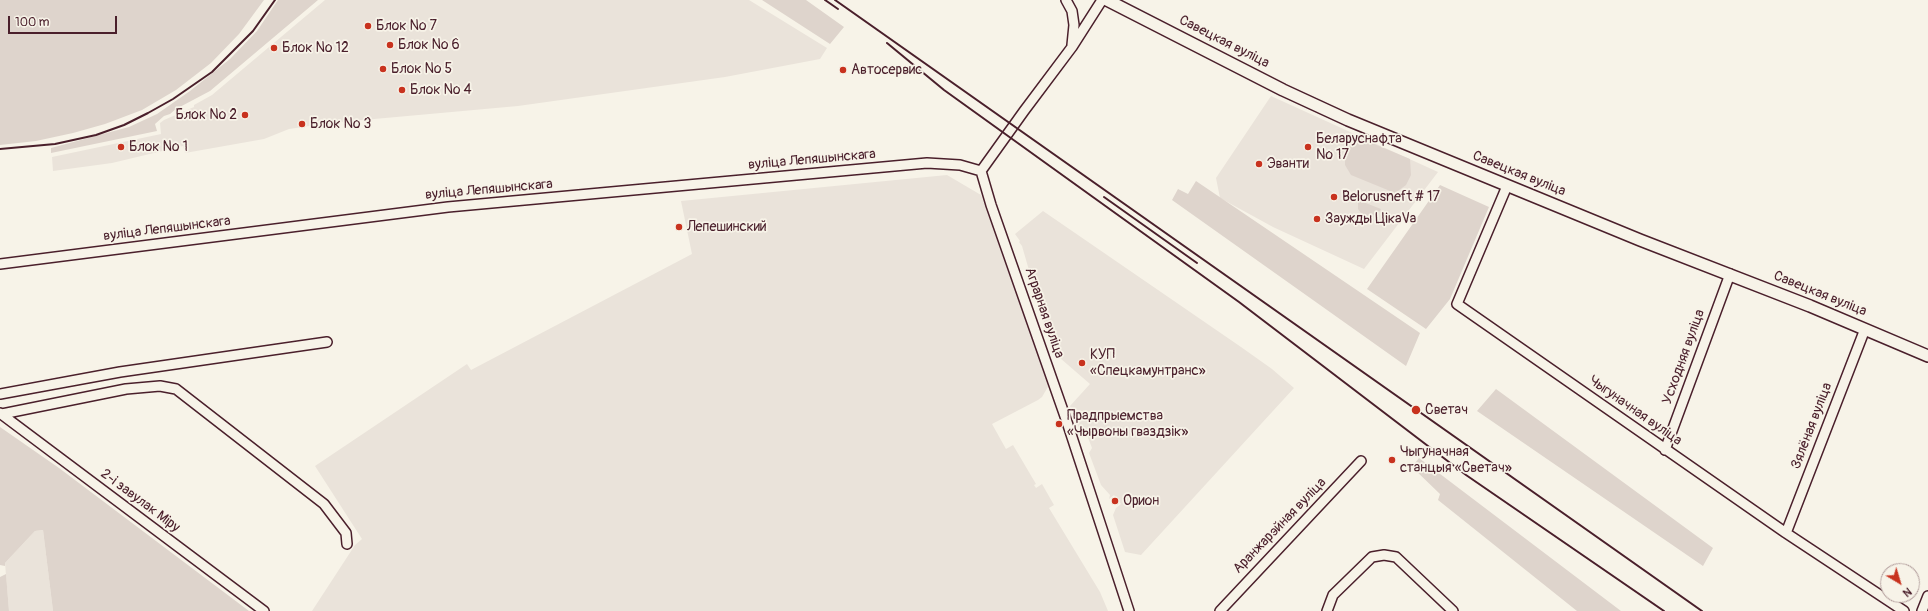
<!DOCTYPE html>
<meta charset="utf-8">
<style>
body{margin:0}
#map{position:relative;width:1928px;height:611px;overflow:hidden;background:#f7f3e8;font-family:Pangolin,sans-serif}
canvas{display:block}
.north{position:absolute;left:1880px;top:563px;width:40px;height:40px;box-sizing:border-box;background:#f7f3e8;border:1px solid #b29e9c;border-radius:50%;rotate:142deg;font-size:11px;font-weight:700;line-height:16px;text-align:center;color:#4a1f2b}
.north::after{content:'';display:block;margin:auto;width:14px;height:18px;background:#c8321e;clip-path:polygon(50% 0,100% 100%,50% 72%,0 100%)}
.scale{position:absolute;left:8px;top:16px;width:109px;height:18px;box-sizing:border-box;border:2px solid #4a1f2b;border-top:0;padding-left:5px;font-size:12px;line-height:14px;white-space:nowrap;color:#4a1f2b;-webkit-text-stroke:3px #f7f3e8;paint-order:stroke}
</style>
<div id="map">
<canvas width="1928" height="611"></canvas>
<div class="north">N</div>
<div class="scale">100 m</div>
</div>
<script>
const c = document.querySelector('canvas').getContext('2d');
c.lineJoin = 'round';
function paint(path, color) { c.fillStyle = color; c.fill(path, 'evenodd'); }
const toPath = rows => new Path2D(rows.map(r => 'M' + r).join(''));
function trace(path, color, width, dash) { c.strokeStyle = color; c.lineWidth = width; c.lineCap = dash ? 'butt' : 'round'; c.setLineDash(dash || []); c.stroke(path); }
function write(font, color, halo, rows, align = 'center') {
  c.font = font + ' Pangolin,sans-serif'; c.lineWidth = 3.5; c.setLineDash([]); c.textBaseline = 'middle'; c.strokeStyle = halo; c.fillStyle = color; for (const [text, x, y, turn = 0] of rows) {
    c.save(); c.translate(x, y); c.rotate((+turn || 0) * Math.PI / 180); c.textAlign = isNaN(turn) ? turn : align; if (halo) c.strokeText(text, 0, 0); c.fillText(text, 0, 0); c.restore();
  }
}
paint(toPath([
 [325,0,749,0,827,48,820,59,725,77,518,106,330,123,289,129,264,139,185,153,183,146,112,163,53,171,52,157,161,134,160,123,164,120,194,107,194,105,212,95],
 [1271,96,1438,172,1364,269,1273,227,1220,198,1216,178],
 [947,175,981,195,1049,385,1042,397,1038,400,992,424,1006,449,1013,445,1036,484,1034,485,1036,488,1042,484,1054,505,1049,508,1100,592,1108,611,312,611,355,545,362,539,315,466,467,364,471,370,692,254,681,201],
 [1043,211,1241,347,1272,369,1294,388,1141,555,1125,552,1113,515,1116,508,1121,504,1114,495,1109,499,1110,495,1101,485,1089,453,1092,448,1087,435,1081,434,1070,406,1090,384,1060,358,1048,336,1022,246,1019,242,1020,241,1015,234],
 [43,530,53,611,9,611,5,563,35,531]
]), '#eae3da');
paint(toPath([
 [0,0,264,0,239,34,211,63,176,90,142,110,105,124,73,133,36,141,0,145],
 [278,0,318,0,210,91,176,109,170,114,164,116,155,124,157,131,51,153,51,148,129,127,157,114,190,91,230,59,257,31],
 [762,0,806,0,844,27,830,44],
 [1356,138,1360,138,1410,159,1411,175,1406,185,1395,193,1351,175,1345,165,1345,160,1351,144],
 [1196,181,1420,333,1406,366,1172,200,1178,189,1188,194],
 [1440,185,1489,207,1450,299,1426,329,1367,289],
 [1358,200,1381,209,1379,212,1370,217,1361,213,1358,209],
 [1496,389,1713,548,1703,566,1477,411],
 [0,427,59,468,249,611,53,611,43,530,35,531,5,563,5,566,0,565],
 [1419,458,1621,611,1577,611,1438,500,1440,494,1412,467],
 [6,574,9,611,0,611,0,577]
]), '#ded4cc');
const minor = toPath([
 [1066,0,1072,11,1074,25,1072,45],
 [981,171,991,205,1067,422,1129,611],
 [981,171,1024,111,1072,47,1102,0],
 [1507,186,1457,304,1786,533,1904,611],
 [0,264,448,207,927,163,960,165,981,171],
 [0,394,120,372,327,342],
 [0,413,264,611],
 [2,414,126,389,160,386,176,389,324,504,346,533,347,544],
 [1665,450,1730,274],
 [1786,533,1865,329],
 [1220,611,1361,461],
 [1327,611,1333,595,1372,557,1384,555,1396,557,1453,611],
 [1922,611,1928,596]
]);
const major = toPath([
 [1107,0,1283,90,1348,120,1640,240,1810,306,1928,356]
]);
trace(minor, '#4a1f2b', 12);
trace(major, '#4a1f2b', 14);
trace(minor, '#f7f3e8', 9);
trace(major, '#f7f3e8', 11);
trace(toPath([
 [825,0,838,9],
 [835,0,1702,611],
 [887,43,944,90,1239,302,1466,475,1664,611],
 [0,149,55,144,96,135,124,125,148,113,173,99,212,72,253,31,275,0],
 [1104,197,1197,263]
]), '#4a1f2b', 2);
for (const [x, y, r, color] of [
 [368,26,4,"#c8321e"],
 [390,45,4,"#c8321e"],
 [274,48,4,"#c8321e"],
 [383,69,4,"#c8321e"],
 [843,70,4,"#c8321e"],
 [402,90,4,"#c8321e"],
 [245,115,4,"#c8321e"],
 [302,124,4,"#c8321e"],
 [121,147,4,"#c8321e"],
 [1308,147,4,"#c8321e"],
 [1259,164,4,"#c8321e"],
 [1334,197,4,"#c8321e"],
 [1317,219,4,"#c8321e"],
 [679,227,4,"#c8321e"],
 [1082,363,4,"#c8321e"],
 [1416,410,5,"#c8321e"],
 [1059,424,4,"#c8321e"],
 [1392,460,4,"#c8321e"],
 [1115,501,4,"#c8321e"]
]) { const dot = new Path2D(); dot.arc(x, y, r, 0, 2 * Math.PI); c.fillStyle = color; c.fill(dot); trace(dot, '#f7f3e8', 1.5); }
write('14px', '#4a1f2b', '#f7f3e8', [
 ["Блок № 7",376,26],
 ["Блок № 6",398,45],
 ["Блок № 12",282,48],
 ["Блок № 5",391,69],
 ["Автосервис",851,70],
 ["Блок № 4",410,90],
 ["Блок № 2",237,115,"right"],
 ["Блок № 3",310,124],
 ["Беларуснафта",1316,139],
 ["№ 17",1316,155],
 ["Блок № 1",129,147],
 ["Эванти",1267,164],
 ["Belorusneft # 17",1342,197],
 ["Заужды ЦікаVа",1325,219],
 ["Лепешинский",687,227],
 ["КУП",1090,355],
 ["«Спецкамунтранс»",1090,371],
 ["Светач",1425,410],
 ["Прадпрыемства",1067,416],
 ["«Чырвоны гваздзік»",1067,432],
 ["Чыгуначная",1400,452],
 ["станцыя «Светач»",1400,468],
 ["Орион",1123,501]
], 'left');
write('14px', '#4a1f2b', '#f7f3e8', [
 ["Савецкая вуліца",1224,42,27],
 ["вуліца Лепяшынскага",812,160,-5],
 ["Савецкая вуліца",1519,174,22],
 ["вуліца Лепяшынскага",489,190,-5],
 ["вуліца Лепяшынскага",167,229,-7],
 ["Савецкая вуліца",1820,294,22],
 ["Аграрная вуліца",1044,313,71],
 ["Усходняя вуліца",1684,357,-70],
 ["Чыгуначная вуліца",1635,411,35],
 ["Зялёная вуліца",1812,426,-69],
 ["2-і завулак Міру",140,501,37],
 ["Аранжарэйная вуліца",1280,526,-46]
]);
</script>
